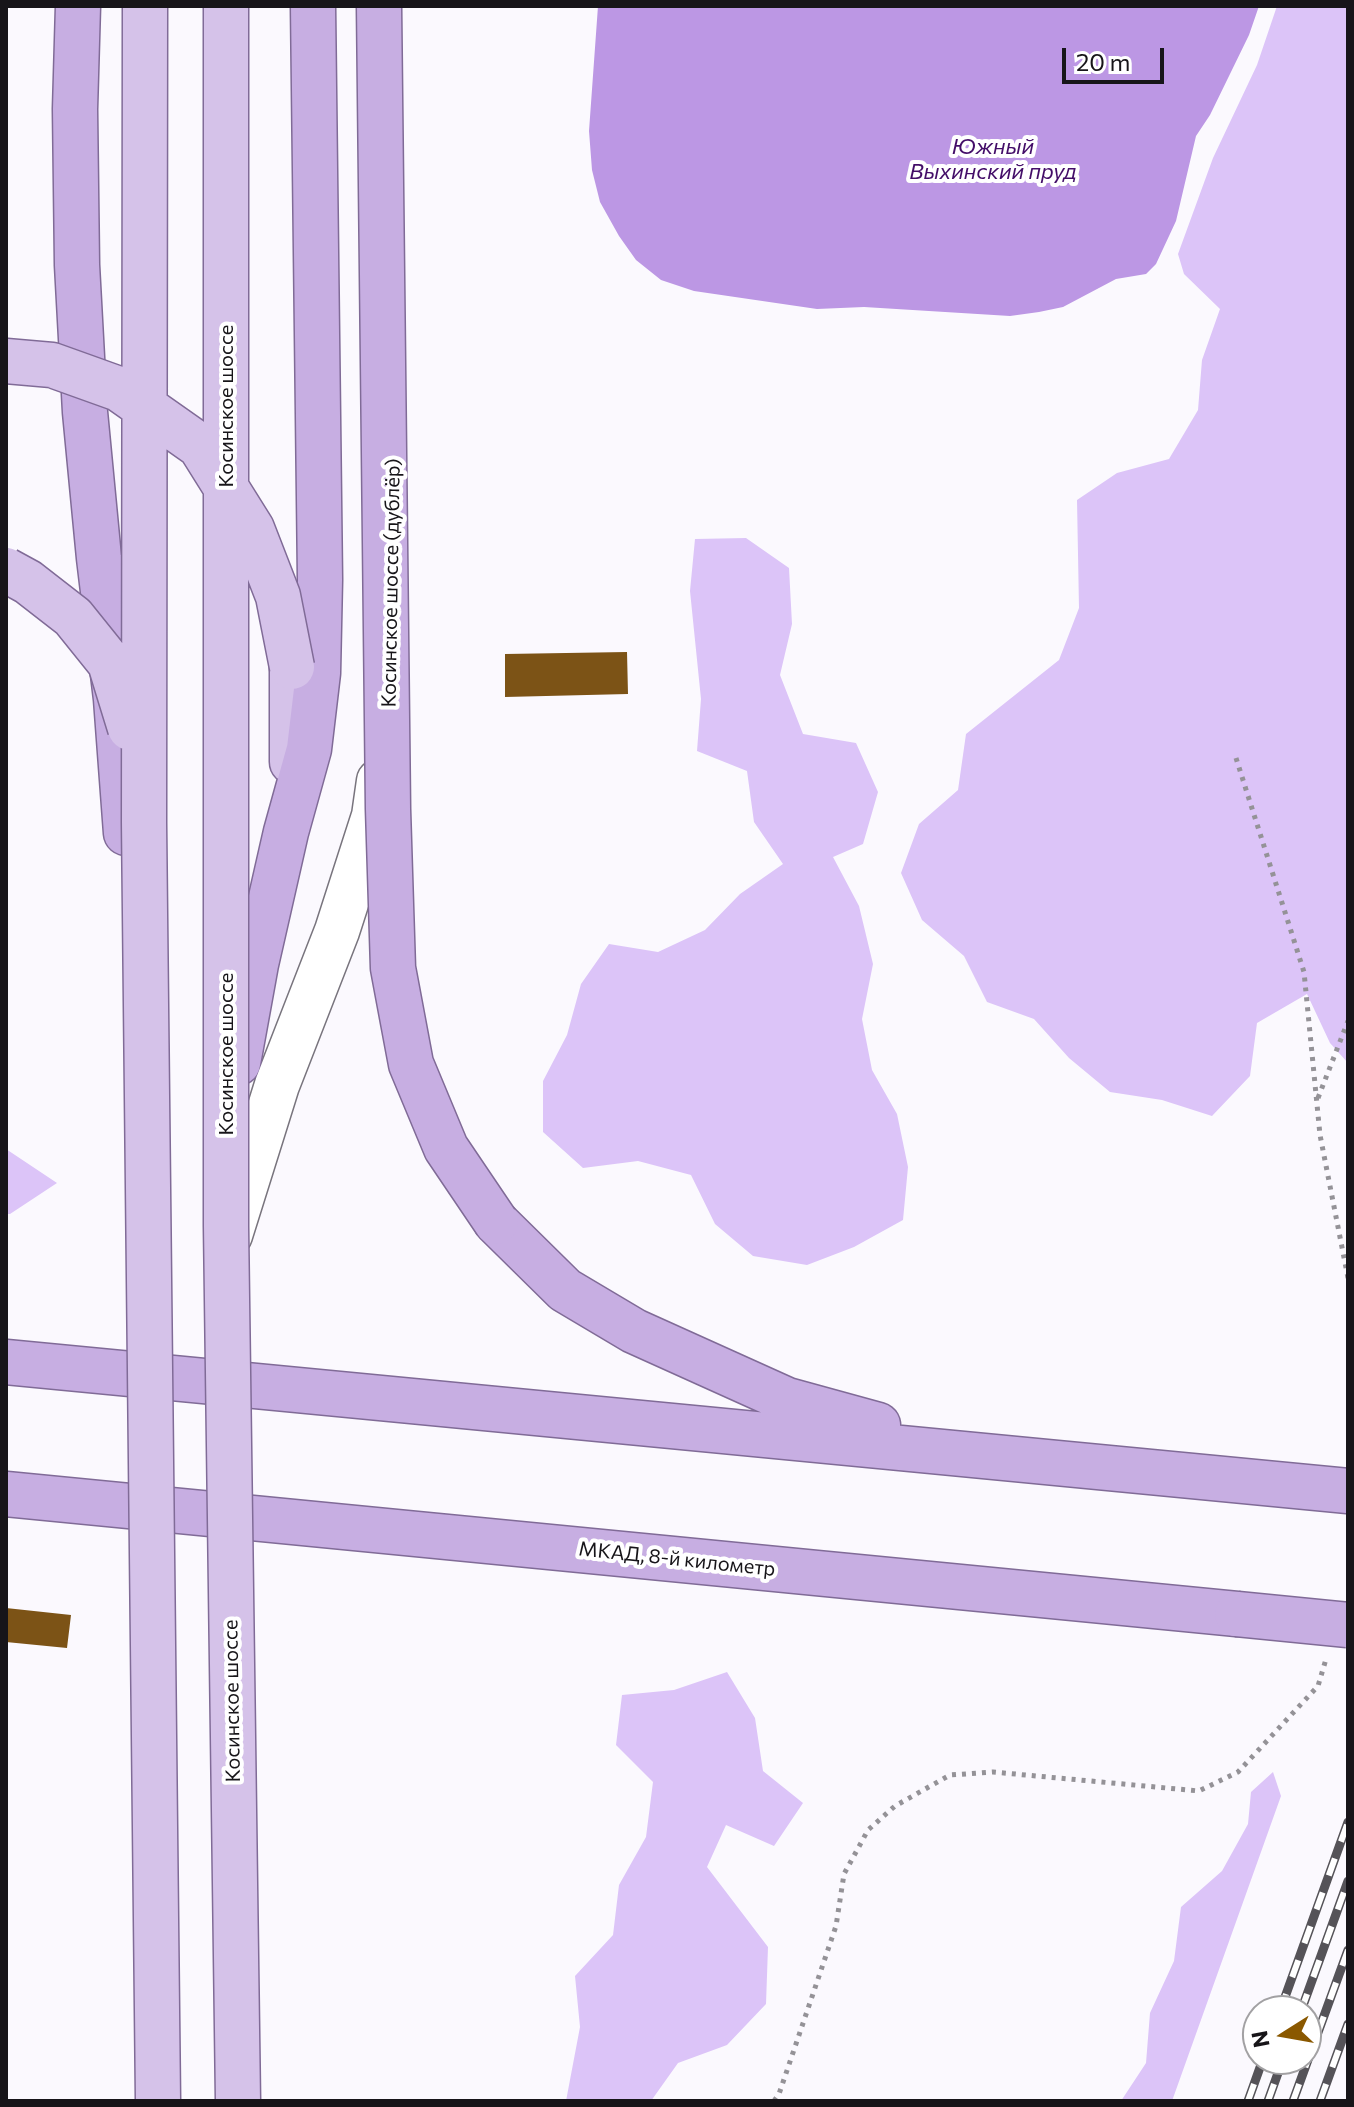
<!DOCTYPE html>
<meta charset="utf-8">
<style>
body{margin:0}
#map{position:relative;width:1354px;height:2107px;overflow:hidden;background:#fbf9fe;font-family:Commissioner,sans-serif}
canvas{display:block}
.frame{position:absolute;inset:0;border:8px solid #171519;pointer-events:none}
.north{position:absolute;left:1242px;top:1995px;width:80px;height:80px;box-sizing:border-box;background:#fff;border:2px solid #a2a1a3;border-radius:50%;rotate:259deg;font-size:22px;font-weight:700;line-height:32px;text-align:center;color:#171519}
.north::after{content:'';display:block;margin:auto;width:28px;height:36px;background:#8a5800;clip-path:polygon(50% 0,100% 100%,50% 72%,0 100%)}
.scale{position:absolute;left:1062px;top:48px;width:102px;height:36px;box-sizing:border-box;border:4px solid #171519;border-top:0;padding-left:10px;font-size:24px;line-height:28px;white-space:nowrap;color:#171519;-webkit-text-stroke:6px #fff;paint-order:stroke}
</style>
<div id="map">
<canvas width="1354" height="2107"></canvas>
<div class="frame"></div>
<div class="north">N</div>
<div class="scale">20 m</div>
</div>
<script>
const c = document.querySelector('canvas').getContext('2d');
c.lineJoin = 'round';
function paint(path, color) { c.fillStyle = color; c.fill(path, 'evenodd'); }
const toPath = rows => new Path2D(rows.map(r => 'M' + r).join(''));
function trace(path, color, width, dash) { c.strokeStyle = color; c.lineWidth = width; c.lineCap = dash ? 'butt' : 'round'; c.setLineDash(dash || []); c.stroke(path); }
function write(font, color, halo, rows, align = 'center') {
  c.font = font + ' Commissioner,sans-serif'; c.lineWidth = 8; c.setLineDash([]); c.textBaseline = 'middle'; c.strokeStyle = halo; c.fillStyle = color; for (const [text, x, y, turn = 0] of rows) {
    c.save(); c.translate(x, y); c.rotate((+turn || 0) * Math.PI / 180); c.textAlign = isNaN(turn) ? turn : align; if (halo) c.strokeText(text, 0, 0); c.fillText(text, 0, 0); c.restore();
  }
}
paint(toPath([
 [1277,6,1348,6,1348,1063,1330,1043,1307,994,1257,1023,1250,1076,1212,1116,1162,1100,1110,1092,1069,1058,1034,1019,987,1002,964,956,922,920,901,873,919,824,958,790,966,734,1059,660,1079,608,1077,500,1117,473,1169,459,1198,410,1202,360,1220,309,1184,274,1178,254,1213,158,1257,65],
 [746,538,789,568,792,624,780,675,803,734,856,743,878,792,863,844,833,857,859,906,873,964,862,1019,872,1070,897,1114,908,1167,903,1220,854,1247,807,1265,753,1256,715,1224,691,1175,638,1161,583,1168,543,1132,543,1081,567,1035,581,984,609,944,658,952,705,930,740,894,783,864,754,822,747,771,697,751,701,699,690,591,695,539],
 [6,1149,57,1183,10,1214,6,1214],
 [727,1672,755,1718,763,1771,803,1803,774,1846,726,1825,707,1867,768,1947,766,2004,727,2045,678,2063,651,2101,566,2101,580,2027,575,1976,613,1935,619,1885,646,1837,653,1782,616,1745,622,1695,674,1690],
 [1273,1772,1281,1796,1172,2101,1121,2101,1146,2063,1150,2013,1174,1961,1181,1907,1222,1871,1248,1824,1251,1792]
]), '#dcc4f8');
paint(toPath([
 [598,6,1259,6,1249,35,1210,115,1196,136,1176,221,1156,264,1146,274,1116,279,1063,307,1039,312,1010,316,864,307,817,309,694,291,661,280,636,260,619,236,600,202,592,170,589,131]
]), '#bc97e4');
paint(toPath([
 [627,652,628,694,505,697,505,654],
 [6,1608,71,1615,67,1648,6,1642]
]), '#7c5316');
const secondary = toPath([
 [230,1235,277,1085,337,931,374,816,379,781]
]);
const primary = toPath([
 [292,762,292,667]
]);
const trunk = toPath([
 [78,6,75,109,77,265,85,412,99,558,116,699,126,833],
 [238,1063,256,964,286,832,309,749,318,673,320,580,313,6],
 [496,1222,565,1290,634,1331,787,1400,878,1425],
 [6,1362,1348,1491],
 [6,1494,1237,1614]
]);
trace(secondary, '#78747d', 47);
trace(primary, '#806b97', 47);
trace(trunk, '#806b97', 47);
trace(toPath([
 [1236,758,1304,972,1320,1135,1348,1278],
 [1318,1098,1348,1021],
 [774,2101,779,2094,836,1926,844,1874,868,1830,895,1806,950,1775,993,1772,1199,1791,1238,1772,1318,1686,1326,1659]
]), '#949297', 5, [4, 6]);
trace(secondary, '#fff', 44);
trace(primary, '#d5c2e9', 44);
trace(trunk, '#c7aee2', 44);
const rail = toPath([
 [1280,2011,1348,1822],
 [1301,2011,1348,1881],
 [1248,2101,1263,2059],
 [1268,2101,1283,2059],
 [1293,2101,1348,1950],
 [1320,2101,1348,2024]
]);
trace(rail, '#555358', 9);
trace(rail, '#fff', 6, [18]);
const primaryBridge = toPath([
 [145,6,144,822,158,2101],
 [226,6,226,1226,238,2101],
 [6,361,52,365,119,389,200,446,252,529,278,596,292,667],
 [6,570,28,582,73,617,110,663,130,728]
]);
const trunkBridge = toPath([
 [379,6,388,809,393,968,411,1064,446,1148,496,1222],
 [1237,1614,1348,1625]
]);
trace(primaryBridge, '#806b97', 47, []);
trace(trunkBridge, '#806b97', 47, []);
trace(primaryBridge, '#d5c2e9', 44);
trace(trunkBridge, '#c7aee2', 44);
write('20px', '#171519', '#fff', [
 ["Косинское шоссе",226,406,-90],
 ["Косинское шоссе (дублёр)",391,583,-89],
 ["Косинское шоссе",226,1054,-90],
 ["МКАД, 8-й километр",677,1559,6],
 ["Косинское шоссе",232,1701,-91]
]);
write('italic 22px', '#430d68', '#fff', [
 ["Южный",993,147],
 ["Выхинский пруд",993,172]
]);
</script>
